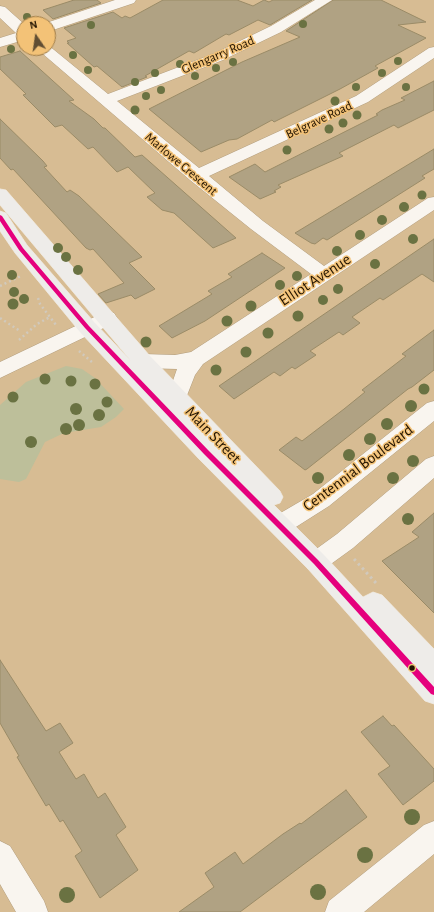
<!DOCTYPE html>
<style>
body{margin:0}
#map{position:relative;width:434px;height:912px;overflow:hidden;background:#d7bc93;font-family:"Alegreya Sans",sans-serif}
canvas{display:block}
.north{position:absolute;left:16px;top:16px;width:40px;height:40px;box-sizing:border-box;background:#f3c277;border:1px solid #9f7c47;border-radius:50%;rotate:347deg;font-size:11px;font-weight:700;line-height:16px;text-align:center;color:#211300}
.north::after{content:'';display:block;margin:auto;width:14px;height:18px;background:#614e33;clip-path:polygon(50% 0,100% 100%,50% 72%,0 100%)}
</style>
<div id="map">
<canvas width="434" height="912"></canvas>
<div class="north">N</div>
</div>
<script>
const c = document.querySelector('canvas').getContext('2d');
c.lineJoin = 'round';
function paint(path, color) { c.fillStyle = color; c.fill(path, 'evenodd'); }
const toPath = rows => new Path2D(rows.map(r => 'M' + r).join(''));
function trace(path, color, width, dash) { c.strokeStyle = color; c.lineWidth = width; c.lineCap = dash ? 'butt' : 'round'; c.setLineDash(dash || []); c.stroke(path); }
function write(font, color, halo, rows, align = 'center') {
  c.font = font + ' "Alegreya Sans",sans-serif'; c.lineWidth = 3; c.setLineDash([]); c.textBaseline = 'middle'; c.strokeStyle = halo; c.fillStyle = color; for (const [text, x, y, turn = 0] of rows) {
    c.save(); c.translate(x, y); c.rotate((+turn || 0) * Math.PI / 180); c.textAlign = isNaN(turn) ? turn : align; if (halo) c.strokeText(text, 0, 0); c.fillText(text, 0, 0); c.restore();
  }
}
paint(toPath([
 [66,366,82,369,95,378,124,409,116,417,101,427,64,433,45,442,26,479,19,482,0,479,0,405,26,382]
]), '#bdbf9a');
const building = toPath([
 [74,0,97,0,101,3,53,19,43,10,74,0],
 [163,0,237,0,253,6,264,0,269,2,273,0,312,0,270,25,258,20,229,35,226,34,194,53,189,51,145,76,147,77,122,87,97,66,94,67,67,43,69,43,67,41,76,38,64,28,113,12,122,18,125,16,130,18,163,0],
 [333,0,381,0,426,22,398,25,426,38,375,66,378,68,340,89,274,122,272,120,237,139,229,140,201,152,149,109,242,62,300,37,286,31,333,0],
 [20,51,74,100,69,101,94,119,103,128,105,128,135,157,142,155,236,238,213,248,174,213,162,210,147,197,155,193,128,167,117,172,93,147,88,149,62,125,55,127,23,95,26,94,23,91,0,69,0,57,20,51],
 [434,81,434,110,398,128,394,125,339,153,343,156,278,185,281,187,274,191,276,192,260,199,229,177,255,164,265,172,378,115,376,114,382,110,405,100,401,98,434,81],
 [0,119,43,161,47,166,44,167,67,192,70,190,79,196,142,257,129,263,155,289,135,299,131,295,106,303,98,294,124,283,93,249,90,250,86,248,13,169,11,170,0,158,0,119],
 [434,149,434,169,422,176,425,178,327,240,323,238,315,244,311,243,295,233,434,149],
 [434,239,434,282,422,274,383,300,380,298,352,317,360,323,343,335,339,332,310,351,316,355,295,369,292,367,280,376,274,372,234,399,219,386,434,239],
 [262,253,285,268,205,321,172,338,159,326,212,294,208,291,232,277,228,274,262,253],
 [434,330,434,370,412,387,408,389,307,469,305,470,279,450,296,437,302,441,344,409,365,392,362,390,406,356,402,354,434,330],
 [434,513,434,613,382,561,419,537,412,532,434,513],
 [0,660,46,731,60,723,73,743,59,752,76,779,84,774,98,798,105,793,126,827,116,835,138,870,100,898,75,856,82,851,63,820,60,822,49,804,46,806,17,757,19,756,0,723,0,660],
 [383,716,392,726,394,725,434,769,434,781,403,805,378,774,390,766,361,732,383,716],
 [346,790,367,817,240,912,179,912,214,887,205,873,235,852,243,864,283,834,300,823,301,824,346,790]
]);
paint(building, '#b0a283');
trace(building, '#9a8b67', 1);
const minor = toPath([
 [115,0,136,0,134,3,53,30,48,31,48,24,43,24,115,0],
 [315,0,332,0,281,32,223,60,117,101,199,168,356,96,429,48,434,47,434,58,368,102,209,176,263,221,324,266,428,198,434,197,434,210,203,364,195,375,184,403,177,406,170,403,167,398,177,369,143,368,136,366,133,361,136,356,143,354,175,355,191,352,311,274,251,229,190,180,36,48,48,48,48,45,108,94,213,54,271,26,315,0],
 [0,6,5,7,24,24,24,40,0,47,0,38,16,33,0,18,0,6],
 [107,311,114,313,117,318,114,323,0,378,0,362,107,311],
 [434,401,434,421,329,506,288,532,280,535,272,532,268,525,272,518,313,494,427,403,434,401],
 [434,456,434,478,353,548,324,569,316,572,308,569,304,562,308,555,337,534,426,459,434,456],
 [434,821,434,854,364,912,325,912,329,901,424,825,434,821],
 [0,841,10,846,44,901,48,912,16,912,0,884,0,841]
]);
const major = toPath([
 [0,189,6,190,150,356,280,491,283,497,280,503,274,505,324,555,363,597,373,592,382,595,434,649,434,704,425,701,308,569,198,458,80,332,15,253,0,231,0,211,6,213,27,245,94,322,131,361,0,205,0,189]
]);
trace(minor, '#b19c7c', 1);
trace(major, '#ede1ce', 1);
trace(toPath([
 [0,286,21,276],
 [38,298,40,304,56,325],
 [0,318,20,331],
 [19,340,37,324,50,317],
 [79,351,93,363]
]), '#d1c9bc', 2.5, [2, 3]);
trace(toPath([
 [354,559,376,583]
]), '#d1c9bc', 3, [2.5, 3.5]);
paint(minor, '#f9f5ef');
paint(major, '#eeece9');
paint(toPath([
 [0,215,2,216,23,248,89,326,208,450,318,560,434,687,434,695,431,694,314,564,204,454,85,328,19,250,0,221,0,215]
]), '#e5007d');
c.fillStyle = '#6a7242';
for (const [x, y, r] of [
 [27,17,4],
 [303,24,4],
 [91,25,4],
 [11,49,4],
 [73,55,4],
 [398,61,4],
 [233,62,4],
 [180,64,4],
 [216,68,4],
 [88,70,4],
 [155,73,4],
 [382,73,4],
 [195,76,4],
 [135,82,4],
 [356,87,4],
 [406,87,4],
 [161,90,4],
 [146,96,4],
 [335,101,4.5],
 [135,110,4.5],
 [357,115,4.5],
 [343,123,4.5],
 [329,129,4.5],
 [287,150,4.5],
 [422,195,4.5],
 [404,207,5],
 [382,220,5],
 [360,235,5],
 [413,239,5],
 [58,248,5],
 [337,251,5],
 [66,257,5],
 [375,264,5],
 [78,270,5],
 [12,275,5],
 [297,276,5],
 [280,285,5],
 [338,289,5],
 [14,292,5],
 [24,299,5],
 [323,300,5],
 [13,304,5.5],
 [251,306,5.5],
 [298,316,5.5],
 [227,321,5.5],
 [268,333,5.5],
 [146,342,5.5],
 [246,352,5.5],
 [216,370,5.5],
 [45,379,5.5],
 [71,381,5.5],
 [95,384,5.5],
 [424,389,5.5],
 [13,397,5.5],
 [107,402,5.5],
 [411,406,6],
 [76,409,6],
 [99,415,6],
 [387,424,6],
 [79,425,6],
 [66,429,6],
 [370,439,6],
 [31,442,6],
 [349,455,6],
 [413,461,6],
 [318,478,6],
 [393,478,6],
 [408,519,6],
 [412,817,8],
 [365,855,8],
 [318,892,8],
 [67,895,8]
]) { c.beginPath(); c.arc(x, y, r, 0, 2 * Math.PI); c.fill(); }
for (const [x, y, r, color] of [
 [412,668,3.5,"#211300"]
]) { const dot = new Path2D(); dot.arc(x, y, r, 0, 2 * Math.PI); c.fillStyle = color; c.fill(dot); trace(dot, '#f3c277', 1.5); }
write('13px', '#211300', '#f3c277', [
 ["Glengarry Road",218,55,-23],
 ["Belgrave Road",319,120,-25],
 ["Marlowe Crescent",181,164,40]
]);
write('16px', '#211300', '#f3c277', [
 ["Elliot Avenue",315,280,-33],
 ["Main Street",213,435,46],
 ["Centennial Boulevard",358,468,-37]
]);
</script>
